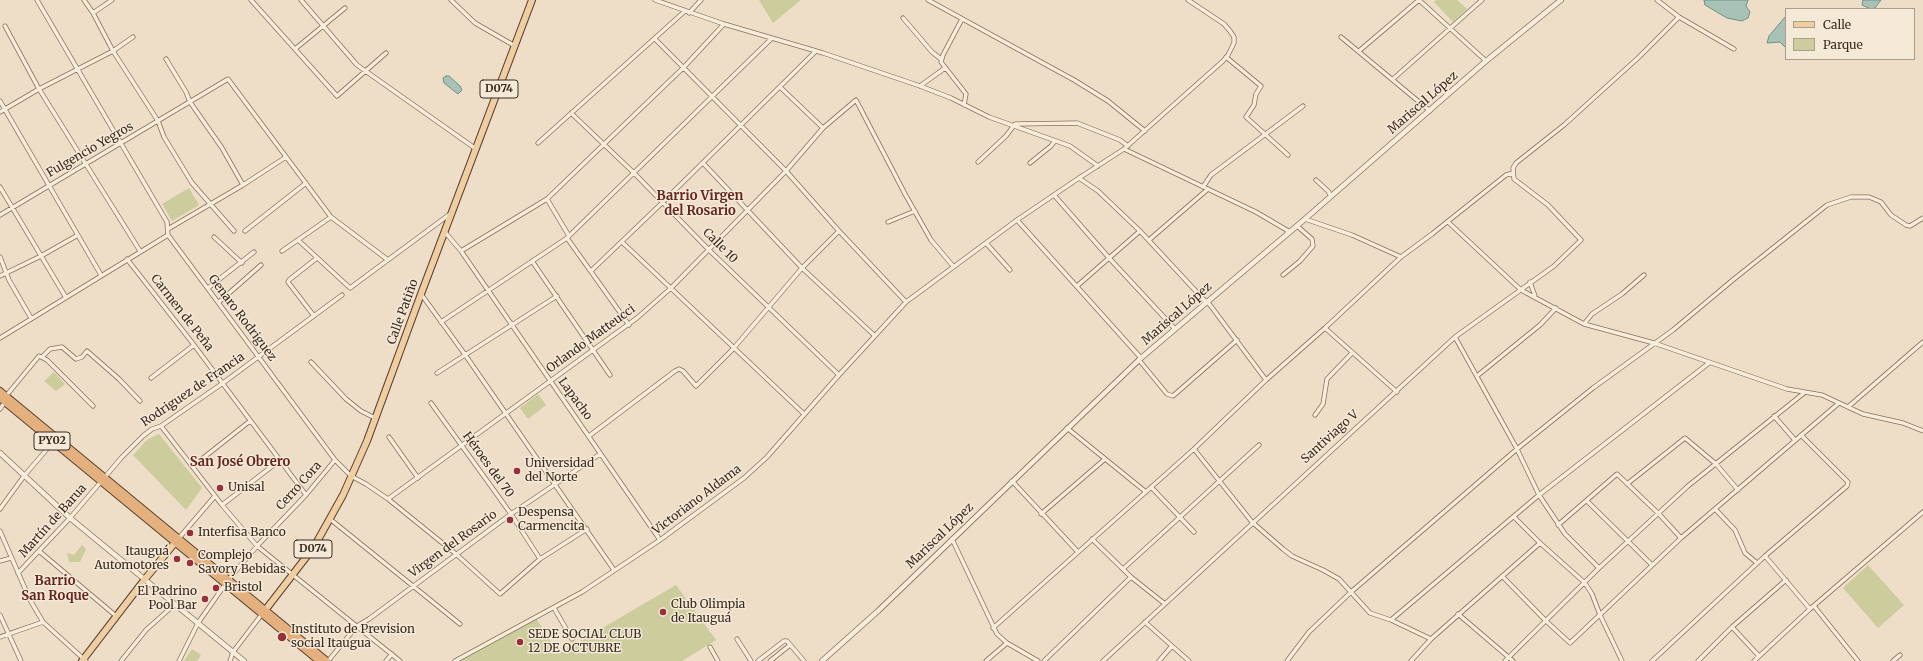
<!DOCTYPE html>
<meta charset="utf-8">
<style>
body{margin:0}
#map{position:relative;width:1923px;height:661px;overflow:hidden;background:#eedec8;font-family:Merriweather,serif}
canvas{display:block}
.legend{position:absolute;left:1785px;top:8px;width:130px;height:52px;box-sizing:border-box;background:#f5e9d7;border:1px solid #aa9d8e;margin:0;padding:5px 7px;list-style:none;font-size:12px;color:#3a2a20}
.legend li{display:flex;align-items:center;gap:8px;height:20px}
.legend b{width:20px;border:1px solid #aa9d8e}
</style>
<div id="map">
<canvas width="1923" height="661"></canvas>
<ul class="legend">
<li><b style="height:5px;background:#efcea1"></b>Calle</li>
<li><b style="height:11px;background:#cccc9c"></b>Parque</li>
</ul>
</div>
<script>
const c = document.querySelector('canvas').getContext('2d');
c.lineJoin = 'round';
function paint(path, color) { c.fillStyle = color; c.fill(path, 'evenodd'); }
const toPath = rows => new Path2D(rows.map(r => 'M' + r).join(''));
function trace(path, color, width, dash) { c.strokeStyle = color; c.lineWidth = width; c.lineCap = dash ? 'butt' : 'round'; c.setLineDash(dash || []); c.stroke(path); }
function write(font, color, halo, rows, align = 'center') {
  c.font = font + ' Merriweather,serif'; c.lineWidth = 3; c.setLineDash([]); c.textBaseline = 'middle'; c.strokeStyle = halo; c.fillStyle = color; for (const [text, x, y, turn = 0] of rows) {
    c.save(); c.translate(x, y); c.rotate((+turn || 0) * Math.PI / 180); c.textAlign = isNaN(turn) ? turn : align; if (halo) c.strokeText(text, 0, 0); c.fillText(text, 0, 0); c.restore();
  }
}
paint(toPath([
 [759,0,801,0,773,23],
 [1436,0,1457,0,1467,9,1453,22,1434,2],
 [189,188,199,205,172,221,162,204],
 [54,372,65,384,56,391,44,381],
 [538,394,546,405,528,419,520,408],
 [159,434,202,488,186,510,133,455,148,439],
 [82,545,86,549,80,562,69,562,67,553,74,555],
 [1868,565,1904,605,1878,628,1843,588],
 [676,585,716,640,682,661,457,661,536,618,558,654],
 [192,649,201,655,197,661,184,661]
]), '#cccc9c');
const water = toPath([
 [1704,0,1748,0,1746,6,1750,12,1748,18,1742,21,1727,18,1705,5,1704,0],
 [1863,0,1881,0,1875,8,1871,9,1862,5,1863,0],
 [1786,16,1786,48,1780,42,1767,43,1769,36,1786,16],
 [446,76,449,76,460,86,462,90,458,94,444,83,443,78,446,76]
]);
paint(water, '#a9c2b8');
trace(water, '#6f9084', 1);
const minor = toPath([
 [37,0,167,222,168,235,335,460,351,476,366,484,388,499,456,554,500,594,540,559,587,529],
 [84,0,93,13,113,51,158,121,164,137,192,183,234,231],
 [251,0,337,96,386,53],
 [301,0,357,65,476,149],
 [451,0,475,23,515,46],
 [655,0,724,24,823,53,920,86,951,98,989,117,1070,146,1098,166],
 [928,0,1074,80,1108,101,1145,131],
 [1657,0,1679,17,1734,49],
 [93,13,112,0],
 [689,13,701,0],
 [903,18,932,52,941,59],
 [962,19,943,55,941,62,966,94,964,105],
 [5,26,39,89,140,251],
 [1341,37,1430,111],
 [655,39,786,171,839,231,906,302],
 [295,49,345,8],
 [1359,51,1419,0,1486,61],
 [1226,57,1261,86,1256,94,1254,105,1246,117,1288,155],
 [166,59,186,92,190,102,222,148,243,185],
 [1393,79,1482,0],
 [920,86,945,68],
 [780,87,823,128],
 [0,101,101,275],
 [0,112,39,89,113,51,133,37],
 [571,113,634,173,709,250,839,375],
 [538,143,685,11],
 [1124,149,1256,212,1290,232],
 [978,162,1006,136,1015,124,1077,123,1120,140,1128,146],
 [703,163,802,268,875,336],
 [1030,163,1051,146,1055,141],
 [1079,178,1098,191,1140,231,1206,302],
 [1316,180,1328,191,1331,196],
 [0,187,65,296],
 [1203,187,1211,175,1303,106],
 [1054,195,1110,259,1175,329],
 [547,199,569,236],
 [0,215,228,79,331,217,388,260],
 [1305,219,1352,235,1401,257],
 [1017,220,1141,358],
 [888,222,915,211],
 [1448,222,1521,290,1584,324,1654,343,1787,389,1822,395,1863,414,1903,423,1923,431],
 [168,229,243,185,286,157],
 [245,231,306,183],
 [444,231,461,251,660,540],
 [214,237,242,263],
 [567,238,771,39],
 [298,240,350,288,450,214],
 [1149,240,1208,189],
 [622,242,804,414],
 [986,243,1010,270],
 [282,251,331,217],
 [461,251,547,199,684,67,724,24],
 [0,257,9,280,31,318],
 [127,259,194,345,306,495],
 [532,261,610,375],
 [591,271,663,202,816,51],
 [1283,275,1300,261,1313,246,1312,239,1297,226],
 [0,276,41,256,78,235],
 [1530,282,1535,296],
 [1077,286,1140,231],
 [208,288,254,252],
 [421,294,466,356,614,570],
 [1207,301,1266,380],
 [219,302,261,265],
 [314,316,288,282,289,280,317,258],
 [441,322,567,238,629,325],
 [1584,324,1592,314,1622,294,1644,275],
 [1325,328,1397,392],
 [1455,337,1517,449,1539,495,1565,534,1599,568],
 [0,338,168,235],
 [42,357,50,349,62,347,76,359,82,357,87,351,119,379,140,401],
 [1139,360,1167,394,1173,396,1237,340],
 [311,362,346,399,361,411,375,418],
 [437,373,557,296],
 [1477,376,1540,325,1556,308],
 [151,378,194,345],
 [6,396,39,356,47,360,93,406],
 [431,403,511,514,540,559],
 [1848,407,1923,342],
 [0,409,5,402],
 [1315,415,1323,404,1327,379,1352,353],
 [1774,416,1795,440],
 [161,426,222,505,257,546,400,661],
 [1067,428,1146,492],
 [589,436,675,371,679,369,683,371,696,386,733,349,802,268,839,231],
 [389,437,418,478],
 [1194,449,1252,522,1283,549,1292,556,1323,570,1339,579,1370,613,1391,620,1431,639],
 [193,466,250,421],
 [1012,481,1078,552],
 [1627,484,1685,438,1716,464,1738,490],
 [1151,487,1194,532],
 [388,499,637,318,671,288,786,171,823,128,856,100,905,194,931,240,953,266],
 [1587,501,1652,565],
 [222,505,280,460],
 [0,509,24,476,53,442],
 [1716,510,1735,530,1745,553,1757,563],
 [1041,514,1105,459],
 [1514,517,1540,543,1585,583,1592,594,1600,615,1622,661],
 [330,519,460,624],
 [1558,525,1617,474,1659,514,1681,538],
 [0,531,30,600,43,622,86,661],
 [179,538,215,496],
 [952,539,997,634,1007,643,1038,661],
 [1092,539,1131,577,1165,604],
 [39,551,116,616],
 [1765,556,1810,609],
 [0,561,11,558],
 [1123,569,1259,445],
 [18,573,70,518,122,457,143,436,152,429,161,426,223,383,342,295],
 [1502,576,1546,621,1570,643,1681,538,1839,403],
 [229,579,257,546,306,495,335,460],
 [1814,606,1858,661],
 [554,608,572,639],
 [1458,614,1513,661],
 [0,615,21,661],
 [1391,620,1539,495,1709,363],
 [1145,622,1189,661],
 [1732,627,1759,656],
 [993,628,1194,449,1266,380,1325,328,1401,257,1432,234,1506,175,1513,173],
 [0,637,43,622],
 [737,639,751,661],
 [710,647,718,661],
 [121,661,146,630,175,604],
 [179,661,198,623,226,583],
 [230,661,233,652,262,614],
 [328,661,357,626,369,619,511,514,600,454],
 [386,661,392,654],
 [455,661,582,592,660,540,744,478,767,457,839,375,906,302,1017,220,1079,178,1124,149,1223,61,1228,55,1234,43,1234,37,1230,31,1224,24,1188,0],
 [758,661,784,641,787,641,804,661],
 [770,661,790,645],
 [986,661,1007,643],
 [1044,661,1131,577],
 [1103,661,1455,337,1554,266,1581,240,1548,205,1514,179,1513,168,1516,163,1564,125,1639,57,1679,17],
 [1159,661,1172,646],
 [1287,661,1309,632,1351,592,1517,449,1593,388,1673,330,1734,279,1827,205,1851,197,1869,197,1881,202,1891,215,1906,225,1910,226,1923,218],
 [1411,661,1431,639,1540,543],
 [1505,661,1599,568,1688,486,1804,393],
 [1652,661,1765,556,1847,486,1848,482,1801,435],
 [1698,661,1732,627,1786,580],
 [1754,661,1810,609,1923,512],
 [1893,661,1900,655]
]);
const tertiary = toPath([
 [0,453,70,518,244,661],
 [822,661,878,611,1141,358,1305,219,1486,61,1561,0]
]);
const primary = toPath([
 [263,613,314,547,343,495,367,441,421,294,532,0],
 [82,661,145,579,178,539]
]);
const trunk = toPath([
 [0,391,327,661],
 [0,398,319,661]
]);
trace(minor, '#8a705d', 5);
trace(tertiary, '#8a705d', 6);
trace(primary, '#583f31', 8);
trace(trunk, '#583f31', 8);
trace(minor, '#f8ecdb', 3.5);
trace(tertiary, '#f8ecdb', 4.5);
trace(primary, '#efcea1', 6);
trace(trunk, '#e4b17e', 6);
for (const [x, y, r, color] of [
 [517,471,4,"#972e3b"],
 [220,488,4,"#972e3b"],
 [510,520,4,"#972e3b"],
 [190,533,4,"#972e3b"],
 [177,559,4,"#972e3b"],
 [190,563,4,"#972e3b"],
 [216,588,4,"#972e3b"],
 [205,599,4,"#972e3b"],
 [663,612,4,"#972e3b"],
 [282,637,5,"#972e3b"],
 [520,642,4,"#972e3b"]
]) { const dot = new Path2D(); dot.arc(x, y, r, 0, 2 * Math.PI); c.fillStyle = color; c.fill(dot); trace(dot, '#f5e9d7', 1.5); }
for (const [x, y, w] of [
 [499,89,38],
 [52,441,36],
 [313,549,38]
]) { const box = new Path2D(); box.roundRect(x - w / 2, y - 9, w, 18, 3); c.fillStyle = '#f5e9d7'; c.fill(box); trace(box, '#3a2a20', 1); }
write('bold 11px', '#3a2a20', null, [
 ["D074",499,89],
 ["PY02",52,441],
 ["D074",313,549]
]);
write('12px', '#3a2a20', '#f5e9d7', [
 ["Mariscal López",1423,103,-41],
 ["Fulgencio Yegros",90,150,-30],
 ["Calle 10",720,246,45],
 ["Calle Patiño",403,312,-70],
 ["Carmen de Peña",182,313,52],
 ["Mariscal López",1177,314,-41],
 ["Genaro Rodriguez",242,318,53],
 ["Orlando Matteucci",591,339,-36],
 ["Rodriguez de Francia",193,390,-34],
 ["Lapacho",575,399,54],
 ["Santiviago V",1330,437,-42],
 ["Héroes del 70",488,465,54],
 ["Cerro Cora",299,486,-48],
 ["Victoriano Aldama",697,500,-37],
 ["Martín de Barua",53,521,-48],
 ["Mariscal López",940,536,-44],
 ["Virgen del Rosario",453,544,-36]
]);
write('12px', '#3a2a20', '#f5e9d7', [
 ["Universidad",525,464],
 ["del Norte",525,478],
 ["Unisal",228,488],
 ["Despensa",518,513],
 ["Carmencita",518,527],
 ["Interfisa Banco",198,533],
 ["Itauguá",169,552,"right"],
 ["Automotores",169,566,"right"],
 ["Complejo",198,556],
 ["Savory Bebidas",198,570],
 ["Bristol",224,588],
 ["El Padrino",197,592,"right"],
 ["Pool Bar",197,606,"right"],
 ["Club Olimpia",671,605],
 ["de Itauguá",671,619],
 ["Instituto de Prevision",291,630],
 ["social Itaugua",291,644],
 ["SEDE SOCIAL CLUB",528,635],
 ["12 DE OCTUBRE",528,649]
], 'left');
write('bold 13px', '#662721', '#f5e9d7', [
 ["Barrio Virgen",700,196],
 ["del Rosario",700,211],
 ["San José Obrero",240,462],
 ["Barrio",55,581],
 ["San Roque",55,596]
]);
</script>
